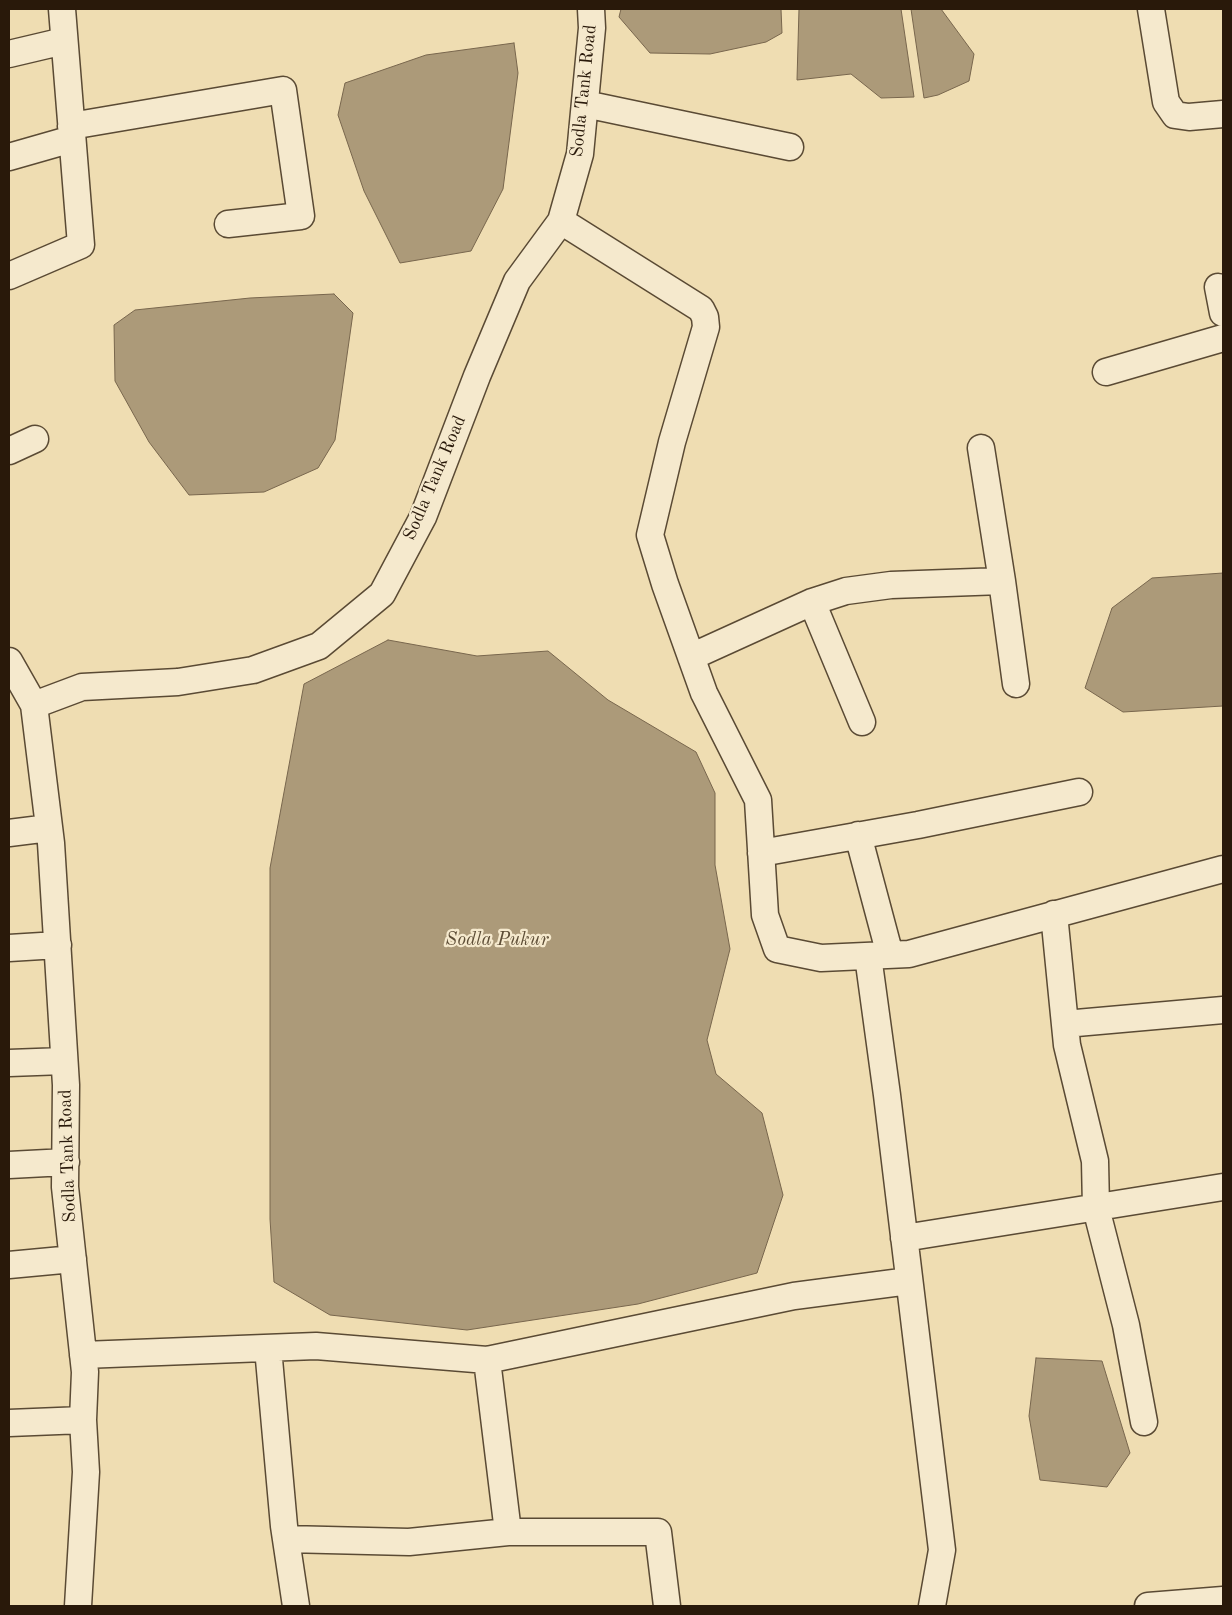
<!DOCTYPE html>
<style>
body{margin:0}
#map{position:relative;width:1232px;height:1615px;overflow:hidden;background:#efddb2;font-family:"Old Standard TT",serif}
canvas{display:block}
.frame{position:absolute;inset:0;border:10px solid #29190a;pointer-events:none}
</style>
<div id="map">
<canvas width="1232" height="1615"></canvas>
<div class="frame"></div>
</div>
<script>
const c = document.querySelector('canvas').getContext('2d');
c.lineJoin = 'round';
function paint(path, color) { c.fillStyle = color; c.fill(path, 'evenodd'); }
const toPath = rows => new Path2D(rows.map(r => 'M' + r).join(''));
function trace(path, color, width, dash) { c.strokeStyle = color; c.lineWidth = width; c.lineCap = dash ? 'butt' : 'round'; c.setLineDash(dash || []); c.stroke(path); }
function write(font, color, halo, rows, align = 'center') {
  c.font = font + ' "Old Standard TT",serif'; c.lineWidth = 4.5; c.setLineDash([]); c.textBaseline = 'middle'; c.strokeStyle = halo; c.fillStyle = color; for (const [text, x, y, turn = 0] of rows) {
    c.save(); c.translate(x, y); c.rotate((+turn || 0) * Math.PI / 180); c.textAlign = isNaN(turn) ? turn : align; if (halo) c.strokeText(text, 0, 0); c.fillText(text, 0, 0); c.restore();
  }
}
const water = toPath([
 [621,9,781,9,782,33,766,42,710,54,650,53,619,17,621,9],
 [799,9,901,9,914,97,881,98,851,74,797,80,799,9],
 [911,9,941,9,974,54,969,81,938,95,924,98,911,9],
 [514,43,518,73,503,189,471,251,400,263,364,191,338,115,345,83,426,55,514,43],
 [334,294,353,313,335,440,318,468,264,492,189,495,149,442,115,381,114,325,135,310,250,298,334,294],
 [1223,573,1223,706,1123,712,1085,688,1112,608,1152,578,1223,573],
 [388,640,477,656,548,651,608,700,696,752,715,793,715,865,730,949,707,1040,716,1074,762,1113,783,1195,757,1273,638,1304,467,1330,330,1315,274,1282,270,1219,270,868,304,684,388,640],
 [1036,1358,1102,1361,1130,1453,1107,1487,1040,1480,1029,1416,1036,1358]
]);
paint(water, '#ac9a79');
trace(water, '#78664d', 1);
const street = toPath([
 [1151,9,1166,102,1175,115,1189,117,1223,114],
 [9,54,64,41],
 [585,104,790,147],
 [71,126,283,90,301,216,228,224],
 [9,157,72,139],
 [561,221,701,309,705,317,706,327,672,442,650,535,665,584,704,693,758,800,765,915,777,949,821,958,909,954,1223,869],
 [9,276,81,245,62,9],
 [1218,287,1223,313],
 [1106,372,1223,338],
 [981,448,1002,581,1016,684],
 [9,451,35,439],
 [812,602,862,722],
 [691,657,812,602,846,591,891,585,1002,581],
 [9,661,34,705,51,843,66,1085,65,1187,85,1372,83,1420,86,1472,78,1606],
 [34,705,82,687,178,682,253,670,319,646,382,594,423,517,477,376,517,281,561,221,580,154,592,28,591,9],
 [9,833,49,828],
 [858,835,890,955],
 [761,853,918,825,1079,792],
 [1054,914,1067,1045,1095,1161,1096,1208,1126,1325,1144,1422],
 [9,948,58,945],
 [868,956,887,1095,942,1550,932,1606],
 [1065,1024,1223,1010],
 [9,1063,64,1061],
 [9,1165,66,1162],
 [904,1238,1223,1187],
 [9,1265,73,1259],
 [268,1348,284,1526,296,1606],
 [83,1355,316,1346,487,1360,794,1296,909,1281],
 [9,1423,83,1420],
 [508,1532,658,1532,667,1606],
 [286,1539,409,1542,508,1532,487,1360],
 [1148,1606,1223,1600]
]);
trace(street, '#5a4a34', 29);
trace(street, '#f5e9cd', 26);
write('18px', '#29190a', '#f5e9cd', [
 ["Sodla Tank Road",584,91,-84],
 ["Sodla Tank Road",435,478,-67],
 ["Sodla Tank Road",68,1156,-92]
]);
write('italic 19px', '#5d4d36', '#f5e9cd', [
 ["Sodla Pukur",497,940]
]);
</script>
